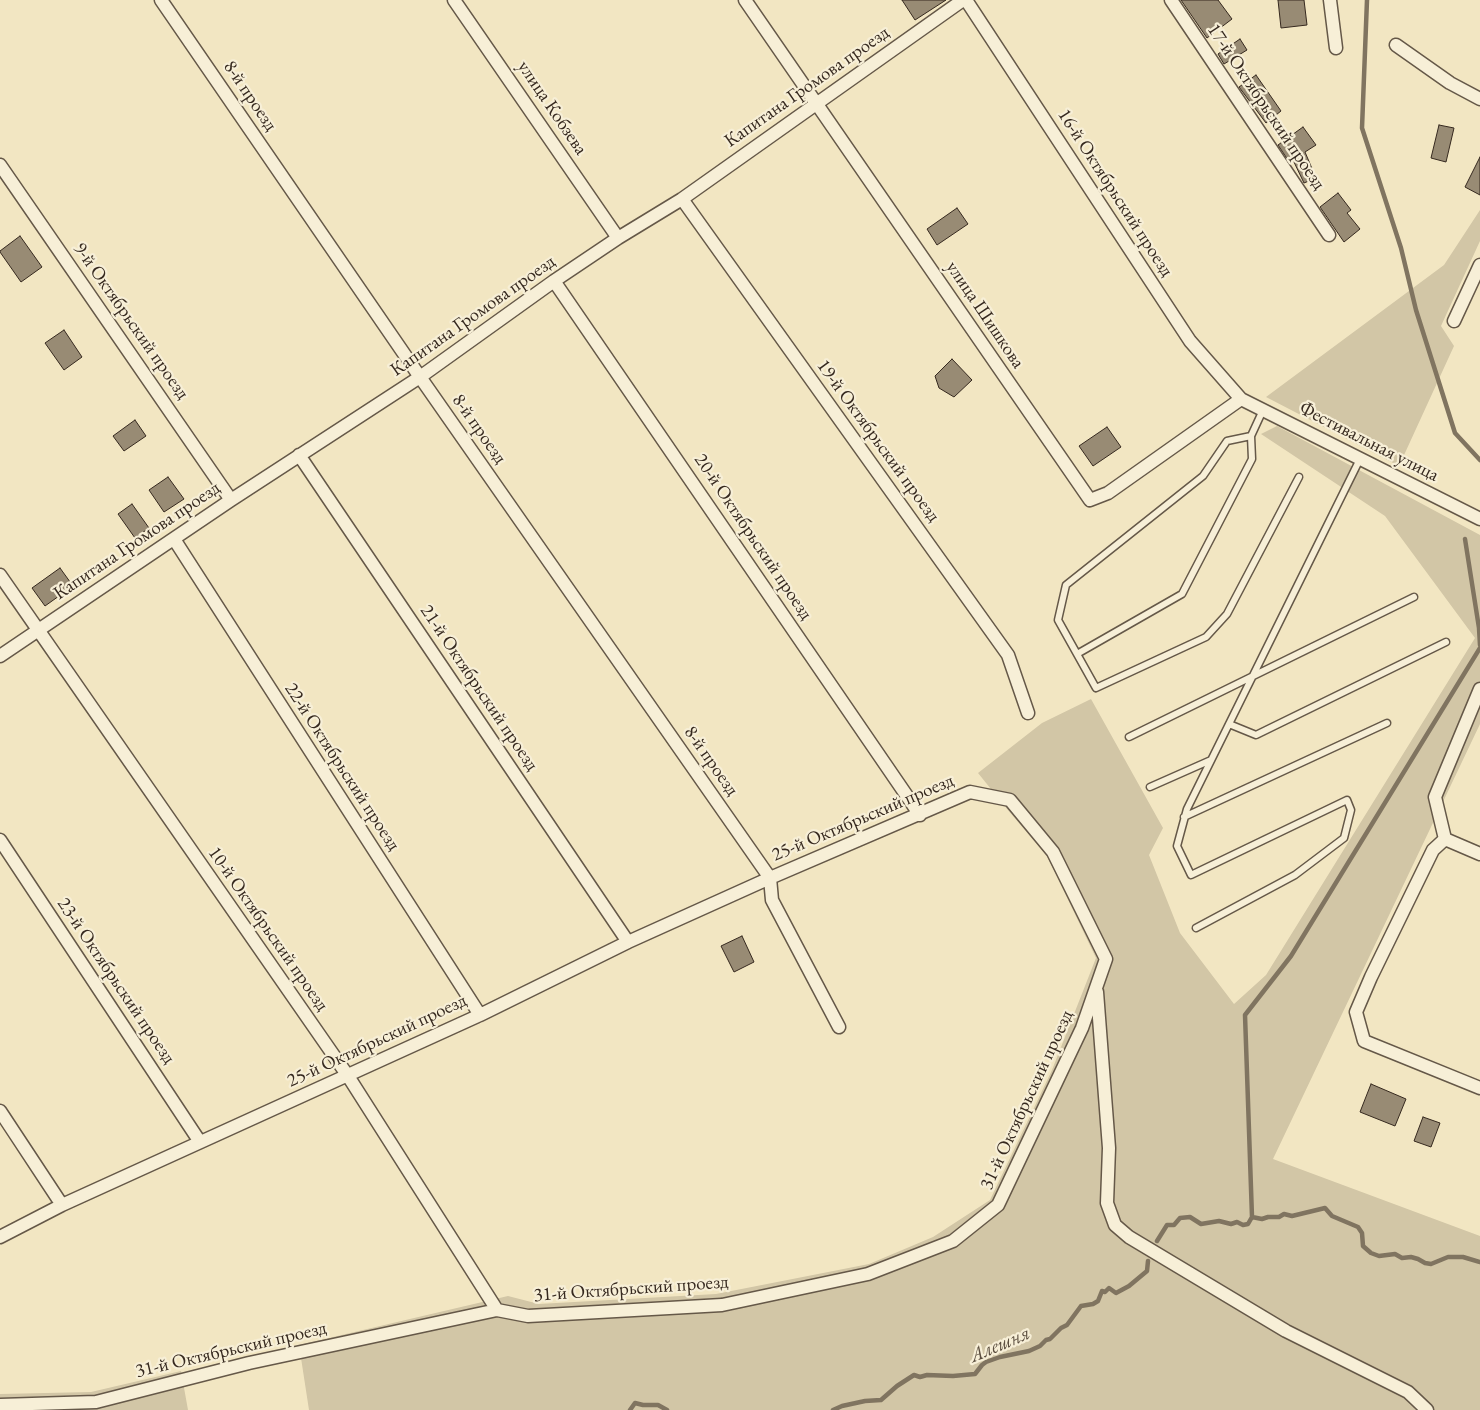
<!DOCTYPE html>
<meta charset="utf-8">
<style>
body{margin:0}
canvas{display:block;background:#f2e6c2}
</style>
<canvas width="1480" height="1410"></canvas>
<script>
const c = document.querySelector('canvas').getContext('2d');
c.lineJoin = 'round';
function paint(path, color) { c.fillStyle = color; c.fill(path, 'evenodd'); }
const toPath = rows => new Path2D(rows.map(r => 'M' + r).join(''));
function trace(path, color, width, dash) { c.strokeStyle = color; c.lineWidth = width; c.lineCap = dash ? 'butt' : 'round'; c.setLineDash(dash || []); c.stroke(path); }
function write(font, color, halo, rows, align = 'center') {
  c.font = font + ' "EB Garamond",serif'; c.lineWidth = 4.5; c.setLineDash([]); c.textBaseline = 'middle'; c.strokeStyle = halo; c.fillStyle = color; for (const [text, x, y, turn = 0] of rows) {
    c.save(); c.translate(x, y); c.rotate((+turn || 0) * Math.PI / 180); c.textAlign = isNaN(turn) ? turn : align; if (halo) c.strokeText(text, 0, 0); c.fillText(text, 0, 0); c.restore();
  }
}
paint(toPath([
 [1480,210,1480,241,1441,326,1454,346,1399,466,1266,397,1444,265],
 [1277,426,1480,535,1480,724,1273,1159,1480,1236,1480,1410,309,1410,299,1345,508,1296,539,1304,716,1294,869,1264,933,1237,990,1200,1052,1070,1096,958,1047,856,1007,809,978,773,1042,723,1091,699,1163,828,1149,855,1180,933,1234,1004,1266,975,1475,638,1385,516,1261,434],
 [181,1371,188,1410,0,1410,0,1394,91,1392]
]), '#d2c6a6');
trace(toPath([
 [1367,0,1362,128,1401,248,1416,310,1455,433,1480,460],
 [1465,539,1479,628,1480,645],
 [1252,1217,1245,1015,1291,956,1480,648],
 [1157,1241,1167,1225,1174,1225,1180,1218,1190,1217,1201,1224,1219,1221,1231,1224,1237,1222,1243,1225,1248,1224,1252,1217,1262,1219,1268,1217,1279,1217,1284,1214,1292,1216,1325,1208,1332,1216,1358,1227,1362,1233,1363,1246,1371,1253,1379,1256,1395,1254,1402,1258,1411,1257,1418,1259,1425,1263,1431,1264,1448,1257,1463,1257,1480,1262],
 [630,1410,635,1403,643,1405,658,1405,667,1410],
 [833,1410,842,1406,865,1401,881,1400,897,1386,914,1375,920,1377,927,1375,953,1376,975,1374,982,1365,986,1362,1000,1357,1029,1351,1040,1346,1046,1340,1050,1339,1061,1328,1067,1325,1081,1306,1093,1304,1098,1301,1102,1291,1105,1292,1109,1288,1116,1293,1129,1286,1147,1271,1148,1261]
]), '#807460', 4.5);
const building = toPath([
 [902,0,946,0,915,20,902,0],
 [1181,0,1218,0,1232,19,1207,38,1181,0],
 [1278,0,1304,0,1307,25,1281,28,1278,0],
 [1240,39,1247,50,1224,64,1218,54,1240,39],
 [1256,75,1281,111,1266,123,1239,87,1256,75],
 [1439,125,1454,128,1446,162,1431,158,1439,125],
 [1303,127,1316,145,1305,152,1316,178,1304,183,1293,160,1290,163,1278,145,1303,127],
 [1480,157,1480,195,1465,187,1480,157],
 [1338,193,1351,210,1347,213,1360,229,1344,242,1320,207,1338,193],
 [957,208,968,224,937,245,927,229,957,208],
 [20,236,42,267,21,282,0,252,0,251,20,236],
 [64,330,82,357,64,370,45,343,64,330],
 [952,359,972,380,954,397,939,388,935,376,952,359],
 [135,420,146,436,124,451,113,436,135,420],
 [1107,427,1121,447,1093,466,1079,446,1107,427],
 [168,477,184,499,164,512,149,490,168,477],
 [132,504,149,528,135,538,118,514,132,504],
 [60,568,73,586,45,606,32,588,60,568],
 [742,936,754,962,734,972,721,946,742,936],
 [1371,1084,1406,1099,1395,1126,1360,1112,1371,1084],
 [1423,1117,1440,1123,1431,1147,1414,1141,1423,1117]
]);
paint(building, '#988b74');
trace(building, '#36291f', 1);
const lane = toPath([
 [1263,410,1251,436,1227,441,1203,476,1066,585,1058,620,1096,688,1206,637,1227,614,1299,477],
 [1077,654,1182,594,1252,459,1251,436],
 [1229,724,1256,735,1446,642],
 [1129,737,1414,597],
 [1150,787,1211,760],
 [1184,817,1387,723],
 [1196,928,1295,875,1344,838,1351,810,1347,800,1191,875,1177,846,1187,809,1360,459]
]);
const street = toPath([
 [161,0,420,377,770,878,772,900,839,1027],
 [454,0,618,238],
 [745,0,1090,500,1108,493,1241,399],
 [966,0,1190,341,1241,399,1480,519],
 [1171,0,1329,235],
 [1330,0,1336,48],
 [1396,45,1450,83,1480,99],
 [0,165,231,500],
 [682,199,1008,655,1028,713],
 [554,281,920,815],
 [1454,321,1480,265],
 [299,455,628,942],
 [174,539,480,1015],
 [0,575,348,1076,497,1310],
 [0,656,231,500,420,377,554,281,618,238,682,199,963,0],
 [1445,839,1433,850,1371,977,1356,1012,1364,1041,1480,1088],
 [1445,839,1435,797,1480,689],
 [1445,839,1480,854],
 [0,840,200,1142],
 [1097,992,1109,1148,1107,1203,1115,1225,1129,1237,1286,1331,1408,1392,1427,1410],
 [0,1111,62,1205],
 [0,1237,62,1205,480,1015,628,942,770,878,970,792,1010,800,1053,852,1106,959,1082,1028,998,1205,953,1241,868,1274,722,1305,528,1316,497,1310,249,1363,96,1402,0,1405]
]);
trace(lane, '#655848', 9);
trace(street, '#655848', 15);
trace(lane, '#f7efd7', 6);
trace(street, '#f7efd7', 12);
write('19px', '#36291f', '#f7efd7', [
 ["Капитана Громова проезд",807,87,-35],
 ["8-й проезд",250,96,56],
 ["17-й Октябрьский проезд",1266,107,56],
 ["улица Кобзева",552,108,56],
 ["16-й Октябрьский проезд",1115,193,57],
 ["улица Шишкова",985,315,56],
 ["Капитана Громова проезд",473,316,-35],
 ["9-й Октябрьский проезд",131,321,55],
 ["8-й проезд",479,429,55],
 ["19-й Октябрьский проезд",878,441,54],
 ["Фестивальная улица",1369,442,27],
 ["20-й Октябрьский проезд",753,537,56],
 ["Капитана Громова проезд",137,541,-34],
 ["21-й Октябрьский проезд",479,688,56],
 ["8-й проезд",711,761,55],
 ["22-й Октябрьский проезд",342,767,57],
 ["25-й Октябрьский проезд",863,818,-23],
 ["10-й Октябрьский проезд",268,929,55],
 ["23-й Октябрьский проезд",116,981,56],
 ["25-й Октябрьский проезд",377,1041,-25],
 ["31-й Октябрьский проезд",1027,1100,-65],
 ["31-й Октябрьский проезд",631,1289,-4],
 ["31-й Октябрьский проезд",231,1350,-13]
]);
write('italic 20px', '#5b4e3f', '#f7efd7', [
 ["Алешня",1000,1345,-23]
]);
</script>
